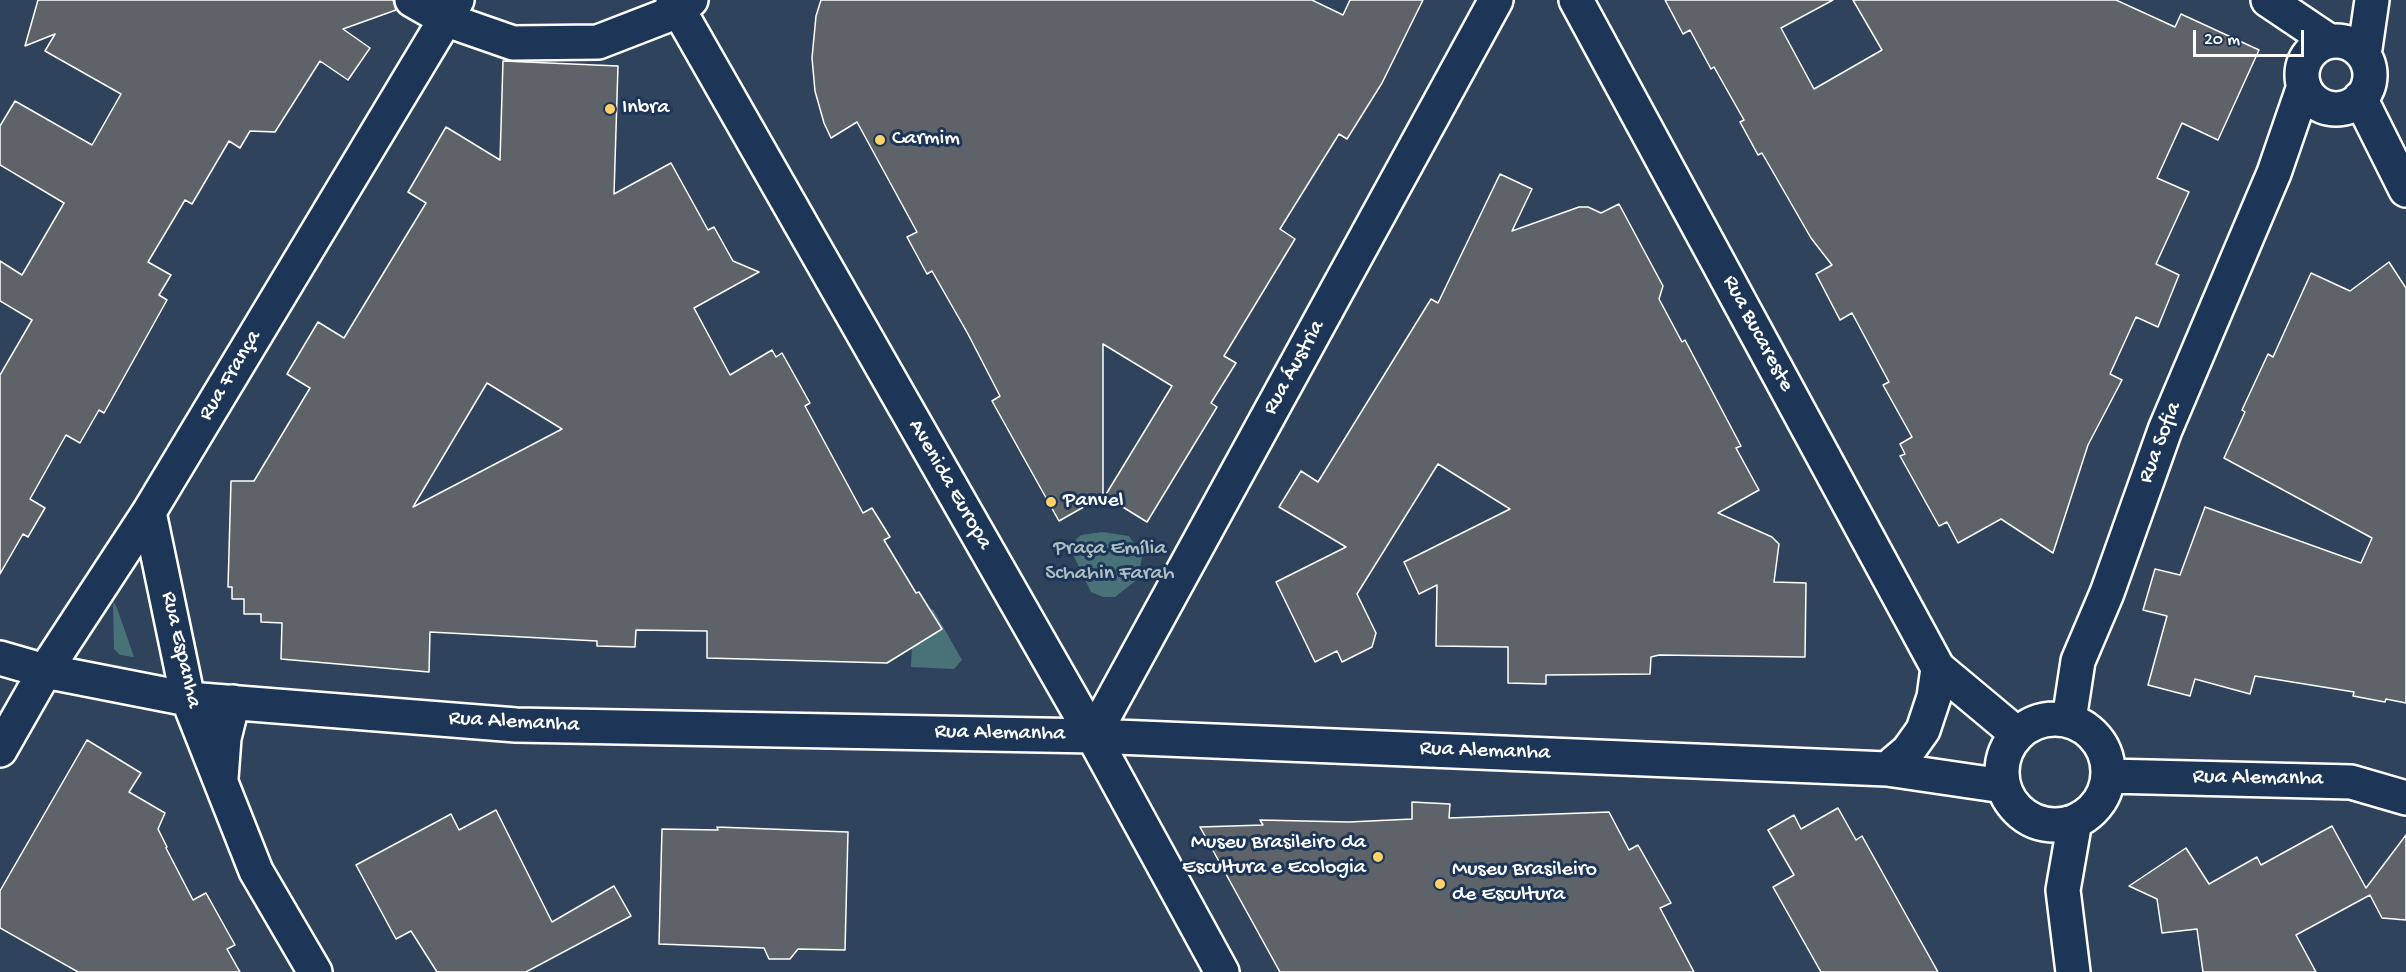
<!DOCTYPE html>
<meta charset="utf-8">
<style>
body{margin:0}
#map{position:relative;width:2406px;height:972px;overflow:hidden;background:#30435c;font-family:"Gochi Hand",sans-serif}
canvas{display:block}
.scale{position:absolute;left:2193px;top:30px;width:111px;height:27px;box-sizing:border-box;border:3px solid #fff;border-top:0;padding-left:8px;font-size:18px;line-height:21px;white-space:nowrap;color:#fff;-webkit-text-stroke:4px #1d3557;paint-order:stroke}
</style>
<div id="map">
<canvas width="2406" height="972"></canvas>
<div class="scale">20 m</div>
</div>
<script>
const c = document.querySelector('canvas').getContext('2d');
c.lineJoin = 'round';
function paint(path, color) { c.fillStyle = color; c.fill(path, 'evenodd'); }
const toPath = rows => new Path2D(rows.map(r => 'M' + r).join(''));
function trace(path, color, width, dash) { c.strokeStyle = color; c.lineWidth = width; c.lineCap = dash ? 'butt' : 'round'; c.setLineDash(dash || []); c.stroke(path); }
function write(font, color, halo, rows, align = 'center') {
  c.font = font + ' "Gochi Hand",sans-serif'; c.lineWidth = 6; c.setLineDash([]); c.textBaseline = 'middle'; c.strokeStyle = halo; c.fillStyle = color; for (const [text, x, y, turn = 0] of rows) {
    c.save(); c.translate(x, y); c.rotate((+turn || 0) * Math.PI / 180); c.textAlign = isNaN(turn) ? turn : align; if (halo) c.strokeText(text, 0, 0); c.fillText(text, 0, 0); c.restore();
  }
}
paint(toPath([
 [1102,532,1129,536,1142,557,1138,579,1115,597,1103,597,1091,592,1069,546,1081,535],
 [113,601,117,608,134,657,120,655,114,649],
 [933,609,962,660,954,669,911,667,913,620]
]), '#487277');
const building = toPath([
 [38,0,393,0,396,10,343,29,370,48,348,80,320,61,275,132,250,131,240,148,229,141,192,204,185,200,148,262,171,275,159,295,167,300,104,413,99,410,80,443,66,435,30,499,45,508,28,537,23,534,0,574,0,375,32,320,0,301,0,261,22,275,64,203,0,165,0,126,15,101,92,145,121,94,45,51,55,34,25,46,38,0],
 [821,0,1312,0,1343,15,1350,0,1423,0,1382,83,1347,139,1339,134,1280,229,1295,239,1224,356,1236,363,1211,403,1217,407,1147,522,1105,496,1172,386,1103,344,1103,496,1059,521,992,401,1000,396,968,334,932,271,927,274,907,237,917,232,857,122,831,138,824,123,815,91,812,58,816,16,821,0],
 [1665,0,1833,0,1781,28,1814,89,1882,50,1853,0,2116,0,2175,27,2181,14,2259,50,2218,140,2182,123,2157,178,2189,192,2156,264,2179,275,2158,327,2136,317,2110,374,2122,380,2088,445,2053,553,2001,519,1958,543,1947,522,1939,526,1900,456,1905,454,1900,444,1912,437,1883,385,1889,382,1852,313,1840,320,1816,274,1832,265,1811,238,1762,153,1758,155,1740,122,1744,120,1714,67,1711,69,1690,30,1683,34,1665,0],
 [503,61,618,66,614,194,671,163,708,230,714,227,733,261,759,272,694,308,730,375,772,350,776,357,782,353,810,403,805,406,863,513,872,508,890,537,884,540,916,593,919,592,942,629,887,663,707,658,707,631,636,630,635,647,597,646,597,641,430,632,429,672,281,659,282,623,261,622,261,614,244,614,244,599,232,599,232,587,228,587,231,481,254,481,310,388,287,374,318,322,344,338,426,203,408,192,446,127,500,160,503,61],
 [487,383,562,429,413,507,487,383],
 [1500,174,1532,189,1512,231,1579,207,1588,207,1601,213,1619,204,1663,286,1659,299,1682,342,1685,340,1741,446,1736,448,1759,490,1718,513,1772,537,1779,544,1774,582,1806,583,1805,657,1659,655,1651,657,1650,674,1546,675,1546,684,1508,683,1508,647,1436,646,1437,585,1419,594,1404,562,1510,509,1438,464,1357,594,1376,633,1372,647,1342,662,1337,651,1315,662,1276,582,1346,547,1279,507,1301,471,1318,482,1431,299,1438,303,1500,174],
 [2389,262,2406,288,2406,703,2386,699,2385,702,2353,696,2354,692,2255,676,2250,694,2195,679,2190,696,2148,685,2167,616,2143,610,2155,569,2180,575,2205,507,2361,563,2372,538,2224,458,2245,412,2242,410,2268,354,2273,357,2311,273,2350,291,2389,262],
 [87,740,141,773,129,792,165,813,158,829,167,847,166,848,193,900,206,893,235,945,227,949,240,972,78,972,0,928,0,891,87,740],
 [1412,802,1450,804,1449,818,1609,812,1629,850,1638,845,1671,903,1660,908,1694,972,1280,972,1200,827,1263,825,1260,820,1349,822,1412,819,1412,802],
 [1838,808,1856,840,1862,836,1938,972,1821,972,1773,887,1794,875,1768,830,1794,815,1801,829,1838,808],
 [496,810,552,922,614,886,631,916,526,972,437,972,411,931,396,939,356,865,451,814,459,830,496,810],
 [2332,826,2366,888,2406,835,2406,920,2382,918,2370,895,2296,935,2316,972,2203,972,2197,929,2162,933,2157,899,2129,886,2186,848,2209,884,2257,857,2261,865,2332,826],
 [717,827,848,832,845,950,798,949,790,959,769,959,764,948,659,944,662,829,718,830,717,827]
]);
paint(building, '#5d6368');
trace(building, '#fff', 1.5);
const street = toPath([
 [412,0,447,20,513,43,598,42,678,11,691,0],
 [1576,0,1938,668,2017,734],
 [2268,0,2329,41],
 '2302 75a34 34 0 1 1 68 0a34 34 0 1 1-68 0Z',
 [2364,55,2372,0],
 [2360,98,2406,190],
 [149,512,188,699,256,871,315,972],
 [0,658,45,671,188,699,516,725,1093,736,1887,769,2003,786],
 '2002 772a53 53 0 1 1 106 0a53 53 0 1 1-106 0Z',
 [2069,720,2078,661,2107,593,2165,430,2274,173,2304,86],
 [1093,736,1496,0],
 [0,750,45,671,149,512,457,0],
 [1887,769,1908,751,1923,730,1934,697,1938,668],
 [2109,776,2351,782,2406,798],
 [221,778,224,738,233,702],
 [2073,972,2063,890,2075,821]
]);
const secondary = toPath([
 [673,0,1093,736,1222,972]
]);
trace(street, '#fff', 38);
trace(secondary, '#fff', 38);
trace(street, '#1d3557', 33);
trace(secondary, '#1d3557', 33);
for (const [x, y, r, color] of [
 [610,109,6,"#ffd166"],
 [880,140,6,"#ffd166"],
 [1051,502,6,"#ffd166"],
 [1378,857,6,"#ffd166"],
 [1440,884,6,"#ffd166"]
]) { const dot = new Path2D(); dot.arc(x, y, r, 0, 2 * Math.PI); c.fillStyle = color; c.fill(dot); trace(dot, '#1d3557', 2); }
write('22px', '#fff', '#1d3557', [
 ["Inbra",622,109],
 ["Carmim",892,140],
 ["Panvel",1063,502],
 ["Museu Brasileiro da",1366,844,"right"],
 ["Escultura e Ecologia",1366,869,"right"],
 ["Museu Brasileiro",1452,871],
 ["de Escultura",1452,896]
], 'left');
write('22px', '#fff', '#1d3557', [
 ["Rua Bucareste",1757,334,62],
 ["Rua Áustria",1295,368,-61],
 ["Rua França",231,376,-59],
 ["Rua Sofia",2161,443,-69],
 ["Avenida Europa",949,485,60],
 ["Rua Espanha",180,650,77],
 ["Rua Alemanha",514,723,3],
 ["Rua Alemanha",1000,734,1],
 ["Rua Alemanha",1485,752,2],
 ["Rua Alemanha",2258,779,1]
]);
write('22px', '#adc0c2', '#1d3557', [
 ["Praça Emília",1110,550],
 ["Schahin Farah",1110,575]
]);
</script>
